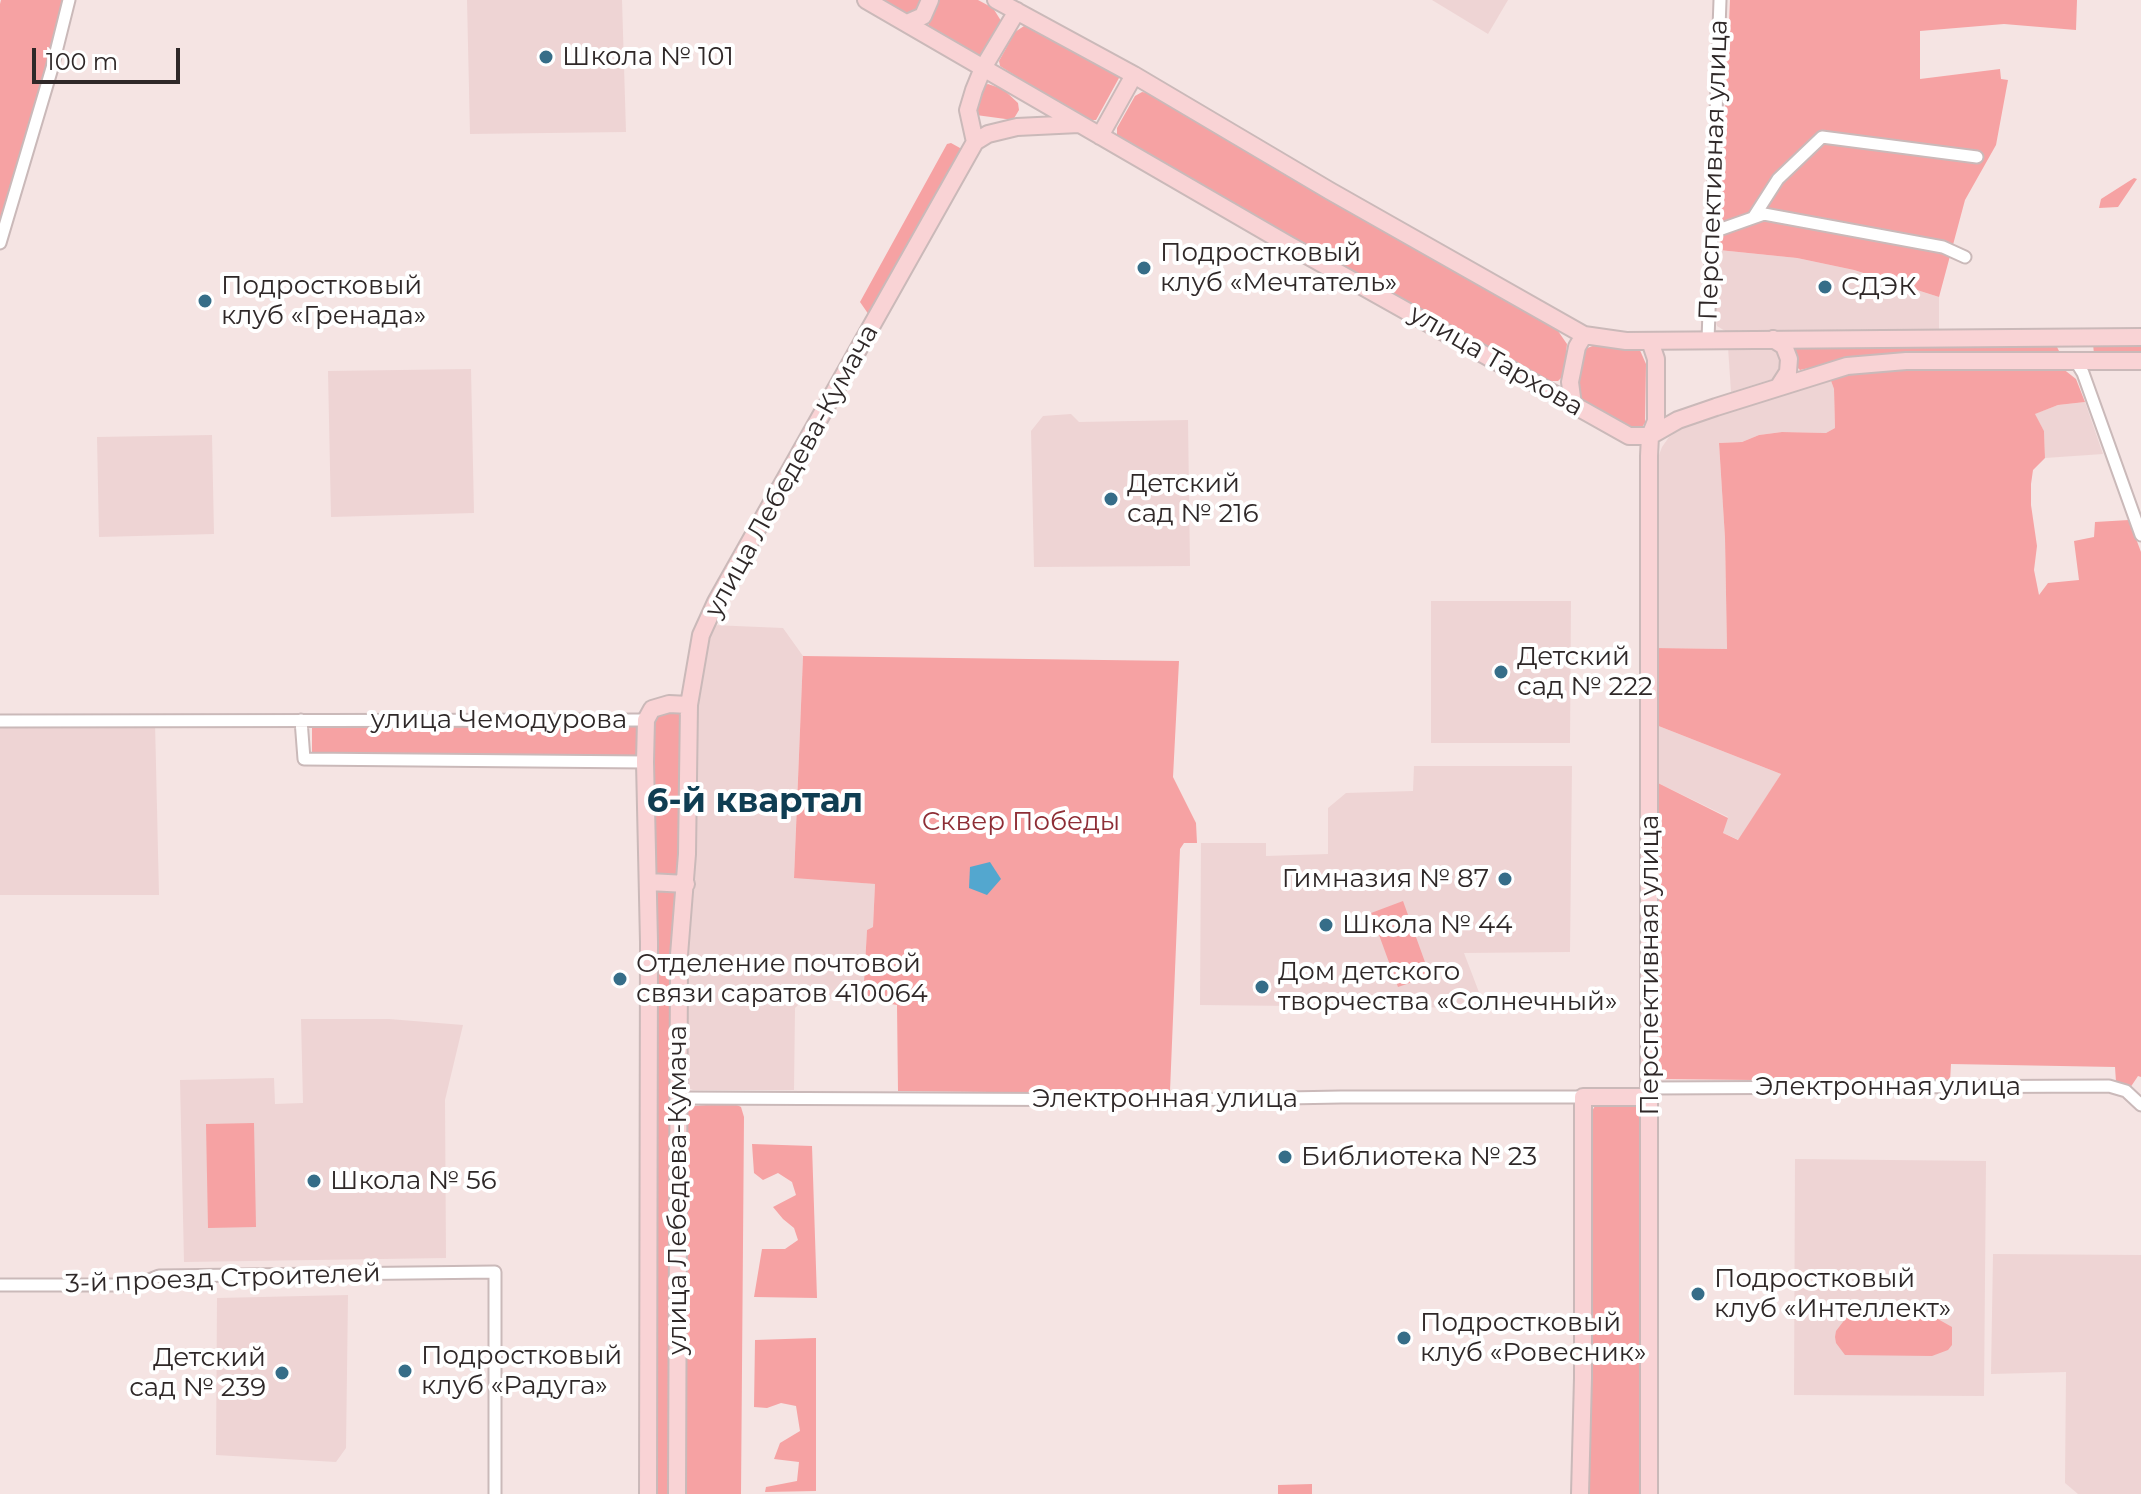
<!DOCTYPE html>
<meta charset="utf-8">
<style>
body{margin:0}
#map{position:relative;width:2141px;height:1494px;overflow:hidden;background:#f5e4e3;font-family:Montserrat,sans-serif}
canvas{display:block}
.scale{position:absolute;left:32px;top:48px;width:148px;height:36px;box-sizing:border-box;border:4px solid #2f2828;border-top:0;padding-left:10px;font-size:24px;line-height:28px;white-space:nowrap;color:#2f2828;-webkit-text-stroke:6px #fff;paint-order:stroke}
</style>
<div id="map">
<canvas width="2141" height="1494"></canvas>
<div class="scale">100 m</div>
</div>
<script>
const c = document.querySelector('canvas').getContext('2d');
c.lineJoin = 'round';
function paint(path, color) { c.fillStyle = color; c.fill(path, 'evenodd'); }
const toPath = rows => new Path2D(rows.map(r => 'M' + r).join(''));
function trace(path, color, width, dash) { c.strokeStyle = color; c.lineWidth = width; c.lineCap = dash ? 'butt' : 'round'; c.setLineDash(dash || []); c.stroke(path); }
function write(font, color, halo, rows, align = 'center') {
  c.font = font + ' Montserrat,sans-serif'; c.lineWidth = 8; c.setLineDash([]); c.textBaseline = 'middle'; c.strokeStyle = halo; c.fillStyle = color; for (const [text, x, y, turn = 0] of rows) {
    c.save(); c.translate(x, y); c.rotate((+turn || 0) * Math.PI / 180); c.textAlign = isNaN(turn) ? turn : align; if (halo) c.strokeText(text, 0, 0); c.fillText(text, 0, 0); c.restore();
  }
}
paint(toPath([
 [467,0,622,0,626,132,470,134],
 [1432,0,1508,0,1488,34],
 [1719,250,1797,258,1854,270,1939,297,1939,329,1725,331,1717,326,1716,320],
 [1728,347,1780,348,1782,376,1731,392],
 [471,369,474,513,331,517,328,371],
 [1830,378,1834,389,1835,428,1826,433,1782,432,1759,435,1742,442,1719,443,1725,538,1727,649,1655,648,1659,455,1662,447,1669,437,1683,428,1794,388],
 [2085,402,2103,454,2045,458,2044,431,2034,414,2058,405],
 [1071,414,1079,422,1188,420,1190,566,1034,567,1031,431,1043,416],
 [212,435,214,534,99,537,97,437],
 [1431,601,1571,601,1570,743,1431,743],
 [712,625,783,628,803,656,794,877,875,884,873,927,867,930,863,999,804,999,795,1008,794,1090,693,1090,688,1088,686,1081,684,963,697,681,703,649],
 [155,722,159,895,0,895,0,725],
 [1656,725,1781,774,1739,840,1723,833,1728,817,1656,782],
 [1414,766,1572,766,1570,952,1464,953,1485,1008,1200,1005,1201,843,1266,843,1266,856,1328,854,1328,808,1346,793,1413,791],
 [301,1019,389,1019,463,1025,445,1100,446,1258,184,1262,180,1080,274,1078,275,1104,303,1103],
 [1795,1159,1986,1161,1984,1396,1794,1395],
 [1993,1254,2141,1255,2141,1494,2078,1494,2065,1483,2066,1372,1991,1374],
 [348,1295,346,1448,336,1462,216,1455,217,1298]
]), '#eed4d4');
paint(toPath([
 [1,0,64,0,0,228,0,4],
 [881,0,927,0,913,15,905,14],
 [932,0,978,0,993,8,1003,24,983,55,976,55,930,30,927,19],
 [1730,0,2077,0,2076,30,2004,24,1920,31,1920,79,2000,69,2001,79,2008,80,1996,145,1965,200,1939,297,1854,270,1797,258,1719,250],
 [1024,26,1029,26,1119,75,1119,78,1096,120,1085,120,1000,66,999,61,1015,32],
 [988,84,1003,89,1018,103,1019,110,1013,120,976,115,972,103,983,86],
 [1142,92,1148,93,1558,331,1567,344,1564,375,1558,381,1547,381,1126,147,1117,137,1117,128,1135,96],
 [951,143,960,148,961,153,869,315,860,302,947,144],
 [2134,178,2137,179,2118,207,2099,208,2101,199],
 [1631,344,1639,348,1646,364,1645,423,1639,431,1632,431,1585,407,1578,390,1580,357,1585,349,1595,345],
 [2093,344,2141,344,2141,354,2094,354],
 [2056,345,2059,351,2054,353,1865,356,1800,370,1794,364,1793,346],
 [2062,368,2076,379,2085,402,2058,405,2035,414,2044,431,2045,458,2033,470,2031,484,2031,505,2037,546,2034,570,2039,595,2048,583,2079,580,2074,541,2094,537,2095,522,2129,520,2141,552,2141,1077,2138,1076,2130,1088,2116,1082,2115,1067,1951,1064,1950,1082,1657,1079,1656,782,1728,818,1723,833,1738,840,1781,774,1656,725,1655,648,1727,649,1725,538,1719,443,1742,442,1759,435,1782,432,1826,433,1835,428,1834,389,1830,378,1843,375,1874,370],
 [803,656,1179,661,1173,777,1196,823,1197,843,1184,843,1180,849,1170,1091,1167,1094,898,1091,897,1005,863,999,867,930,873,927,875,884,794,878],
 [675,710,682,716,681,871,666,880,654,874,650,721,653,715],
 [312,726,636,726,636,756,312,756],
 [660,889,677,893,672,1494,653,1494,654,894],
 [1403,901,1430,976,1398,987,1371,913],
 [1636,1100,1644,1106,1645,1494,1588,1494,1590,1115,1596,1104],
 [733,1103,741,1107,744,1117,741,1494,682,1494,684,1114,693,1106],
 [254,1123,256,1227,208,1228,206,1124],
 [752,1144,812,1146,817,1298,754,1297,762,1249,785,1249,798,1240,794,1228,783,1219,773,1207,796,1195,792,1182,778,1173,763,1180,754,1173],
 [1846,1318,1936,1318,1952,1327,1952,1345,1948,1350,1932,1356,1845,1355,1836,1343,1835,1337,1836,1331],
 [816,1338,816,1491,765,1492,766,1487,797,1481,799,1462,774,1459,780,1443,800,1431,796,1406,781,1403,767,1408,754,1407,755,1340],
 [1312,1484,1312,1494,1278,1494,1278,1485]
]), '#f6a2a3');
paint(toPath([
 [990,862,1001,879,987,895,969,888,970,867]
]), '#53a7cf');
const street = toPath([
 [1753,218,1778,179,1822,137,1977,157],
 [1713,232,1764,214,1943,247,1965,257],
 [0,243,52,68,69,0],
 [1708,340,1720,0],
 [2075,360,2083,373,2141,535],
 [301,720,304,759,645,762],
 [0,721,646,720],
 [1650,1088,2109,1086,2126,1091,2141,1105],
 [679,1098,1177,1100,1341,1097,1583,1097],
 [0,1285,137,1285,159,1276,495,1272,495,1494]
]);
const secondary = toPath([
 [866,0,1287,244,1629,436,1650,436,1678,420,1716,407,1847,366,1906,361,2141,361],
 [996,0,1134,75,1330,191,1584,335,1626,341,2141,337],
 [907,23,923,16,930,0],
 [1100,136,1134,75],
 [975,142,968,110,974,90,983,68,1017,11],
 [1773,339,1784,346,1789,359,1788,372,1779,386],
 [1573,405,1570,382,1577,347,1584,335],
 [649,882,686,884],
 [648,1494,649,942,645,762,646,720,652,709,669,704,689,705],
 [677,1494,679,955,687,854,689,705,701,635,716,602,975,142,988,134,1017,127,1079,124],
 [1580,1494,1583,1378,1583,1097,1650,1097],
 [1649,1494,1649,456,1650,436,1656,421,1656,359,1650,341]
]);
trace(street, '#cab9b9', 15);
trace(secondary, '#cab9b9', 20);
trace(street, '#fff', 11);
trace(secondary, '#f9d3d5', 16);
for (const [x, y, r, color] of [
 [546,57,8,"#366d88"],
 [1144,268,8,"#366d88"],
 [1825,287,8,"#366d88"],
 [205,301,8,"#366d88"],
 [1111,499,8,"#366d88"],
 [1501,672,8,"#366d88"],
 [1505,879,8,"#366d88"],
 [1326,925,8,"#366d88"],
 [620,979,8,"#366d88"],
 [1262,987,8,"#366d88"],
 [1285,1157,8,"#366d88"],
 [314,1181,8,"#366d88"],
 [1698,1294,8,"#366d88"],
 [1404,1338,8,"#366d88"],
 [405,1371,8,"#366d88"],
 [282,1373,8,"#366d88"]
]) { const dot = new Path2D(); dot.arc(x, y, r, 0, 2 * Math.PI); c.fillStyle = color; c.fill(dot); trace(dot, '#fff', 3); }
write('26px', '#2f2828', '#fff', [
 ["Школа № 101",562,57],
 ["Подростковый",1160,253],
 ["клуб «Мечтатель»",1160,283],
 ["Подростковый",221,286],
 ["клуб «Гренада»",221,316],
 ["СДЭК",1841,287],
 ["Детский",1127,484],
 ["сад № 216",1127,514],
 ["Детский",1517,657],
 ["сад № 222",1517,687],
 ["Гимназия № 87",1489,879,"right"],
 ["Школа № 44",1342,925],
 ["Отделение почтовой",636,964],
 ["связи саратов 410064",636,994],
 ["Дом детского",1278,972],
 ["творчества «Солнечный»",1278,1002],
 ["Библиотека № 23",1301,1157],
 ["Школа № 56",330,1181],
 ["Подростковый",1714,1279],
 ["клуб «Интеллект»",1714,1309],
 ["Подростковый",1420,1323],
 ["клуб «Ровесник»",1420,1353],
 ["Подростковый",421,1356],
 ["клуб «Радуга»",421,1386],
 ["Детский",266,1358,"right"],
 ["сад № 239",266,1388,"right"]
], 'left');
write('26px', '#2f2828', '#fff', [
 ["Перспективная улица",1714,170,-88],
 ["улица Тархова",1496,361,30],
 ["улица Лебедева-Кумача",792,471,-61],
 ["улица Чемодурова",499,720],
 ["Перспективная улица",1650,965,-90],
 ["Электронная улица",1888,1087],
 ["Электронная улица",1165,1099],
 ["улица Лебедева-Кумача",678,1190,-90],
 ["3-й проезд Строителей",223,1279,-2]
]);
write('26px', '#8e2e36', '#fff', [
 ["Сквер Победы",1021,822]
]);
write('bold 34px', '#0f3d52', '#fff', [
 ["6-й квартал",755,802]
]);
</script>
